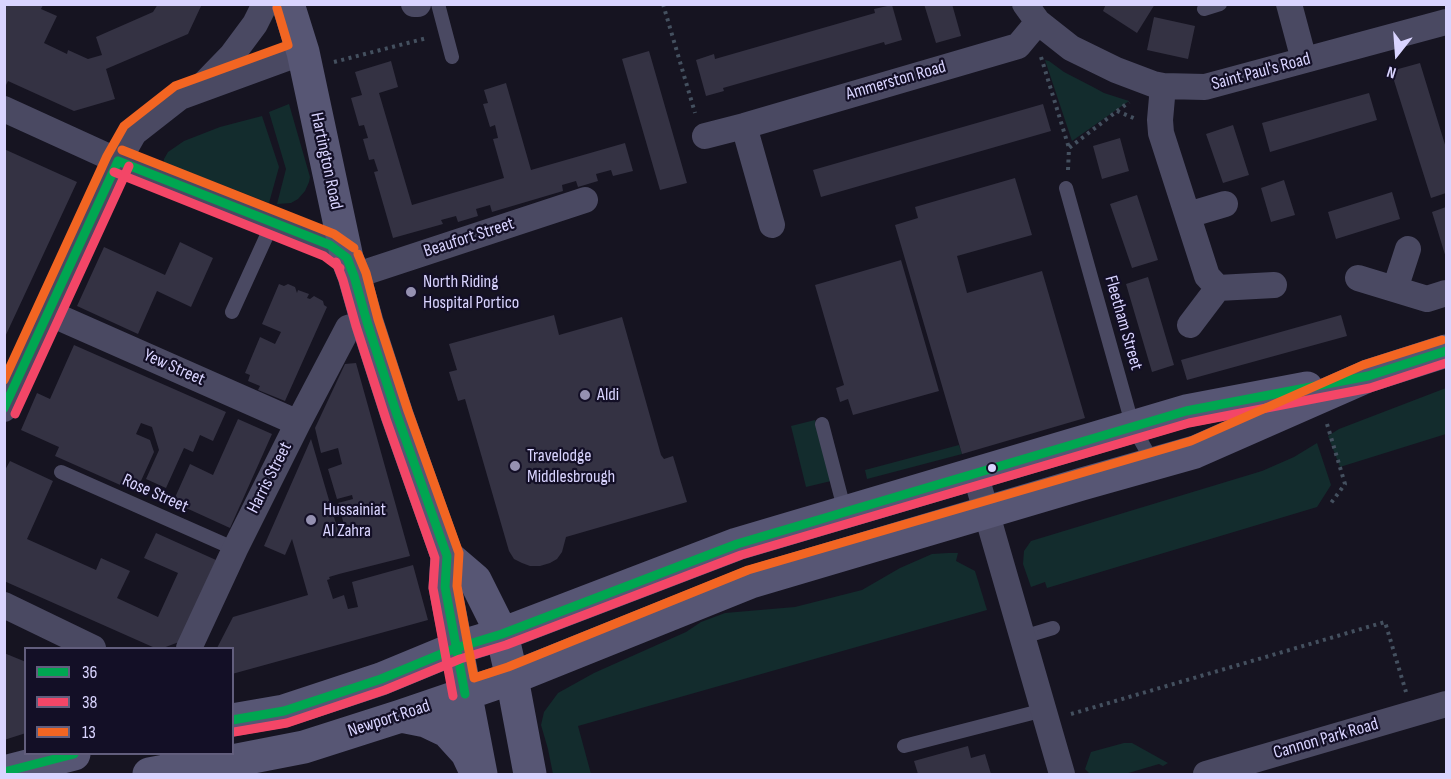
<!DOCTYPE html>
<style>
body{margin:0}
#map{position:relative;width:1451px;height:779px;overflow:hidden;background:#161421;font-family:"Sofia Sans Condensed",sans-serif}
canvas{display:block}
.frame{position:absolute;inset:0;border:6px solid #d9d4ff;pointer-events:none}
.legend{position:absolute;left:24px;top:647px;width:210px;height:108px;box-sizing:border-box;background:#130f26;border:2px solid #625e7d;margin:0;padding:8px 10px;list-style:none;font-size:18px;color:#d9d4ff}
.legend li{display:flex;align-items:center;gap:12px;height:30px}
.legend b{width:30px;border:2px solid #625e7d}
.north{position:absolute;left:1367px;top:24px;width:60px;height:60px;-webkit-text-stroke:4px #130f26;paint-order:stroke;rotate:197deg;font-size:16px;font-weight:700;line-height:24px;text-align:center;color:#d9d4ff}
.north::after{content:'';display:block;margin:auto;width:21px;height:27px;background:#d9d4ff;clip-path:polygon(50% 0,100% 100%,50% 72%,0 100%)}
</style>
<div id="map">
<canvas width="1451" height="779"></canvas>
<div class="frame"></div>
<ul class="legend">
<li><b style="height:8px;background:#00a651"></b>36</li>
<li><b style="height:8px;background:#f34667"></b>38</li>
<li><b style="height:8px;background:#f26522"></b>13</li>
</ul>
<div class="north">N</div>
</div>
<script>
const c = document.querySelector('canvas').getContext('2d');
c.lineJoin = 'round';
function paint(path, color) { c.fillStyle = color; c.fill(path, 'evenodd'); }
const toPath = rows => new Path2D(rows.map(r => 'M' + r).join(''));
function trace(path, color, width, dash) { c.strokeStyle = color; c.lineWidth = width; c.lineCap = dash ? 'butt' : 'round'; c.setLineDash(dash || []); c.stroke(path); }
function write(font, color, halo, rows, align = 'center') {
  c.font = font + ' "Sofia Sans Condensed",sans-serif'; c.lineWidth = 4.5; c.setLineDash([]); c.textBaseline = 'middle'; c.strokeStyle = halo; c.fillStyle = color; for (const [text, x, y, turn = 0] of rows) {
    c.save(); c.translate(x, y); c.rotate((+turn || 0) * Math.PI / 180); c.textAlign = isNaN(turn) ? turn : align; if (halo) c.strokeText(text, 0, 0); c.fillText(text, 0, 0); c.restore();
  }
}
paint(toPath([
 [1045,60,1049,61,1064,72,1093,87,1104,93,1129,101,1072,141],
 [289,104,310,177,309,182,305,191,298,199,291,203,277,204,286,169,269,112],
 [262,116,279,167,269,203,194,174,170,166,164,163,164,159,168,152,184,141,220,127],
 [1446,388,1446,434,1340,467,1328,436,1339,429],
 [815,420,831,481,806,487,791,426],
 [1317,443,1331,485,1317,507,1047,588,1045,582,1031,587,1023,564,1024,551,1031,541,1262,471,1294,457],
 [959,445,962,454,867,479,865,470],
 [948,553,958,553,956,561,975,571,987,610,578,726,591,774,553,774,548,749,541,725,544,712,558,693,594,673,686,632,701,622,725,613,795,607,862,590,900,568,932,554],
 [1124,743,1132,743,1168,763,1163,766,1159,764,1125,774,1090,774,1085,769,1091,752]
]), '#132c2d');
paint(toPath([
 [158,4,202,4,188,34,106,69,115,99,74,111,8,81,6,85,5,84,5,5,43,5,41,9,57,16,44,43,67,54,68,50,88,59,102,55,96,37,153,12],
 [924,4,952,4,961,36,936,43],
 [1106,4,1155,4,1137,33,1103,11],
 [892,5,902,40,885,45,884,42,723,88,724,91,706,96,696,60,714,54,715,59,875,13,874,9],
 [1154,17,1195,26,1188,59,1147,50],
 [649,51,687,183,660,190,622,59],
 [391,61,398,87,379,93,412,205,504,178,493,139,498,138,495,125,490,127,483,104,488,103,484,90,506,83,531,170,625,143,633,171,613,176,611,170,596,174,598,181,578,187,576,181,562,185,563,191,492,212,490,205,476,209,478,216,458,222,456,216,441,220,443,224,393,238,374,172,378,171,374,159,369,160,363,139,368,138,364,125,359,126,351,98,362,95,355,72],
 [1420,63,1446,148,1446,193,1431,198,1391,71],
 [1369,93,1377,120,1270,152,1262,123],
 [1043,104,1051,131,821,197,813,170],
 [1233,125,1249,175,1223,183,1206,134],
 [1120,138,1129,171,1102,179,1093,146],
 [4,149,77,182,4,339],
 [1015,178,1032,235,957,256,967,293,1042,271,1085,418,962,454,895,225,918,218,915,207],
 [1284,180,1295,215,1271,222,1261,188],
 [1392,192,1400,219,1336,239,1328,212],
 [1137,195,1158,260,1132,268,1110,204],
 [1446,207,1446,258,1432,212],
 [180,242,213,258,191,307,157,291,138,334,77,306,104,247,165,275],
 [901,260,939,391,853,415,848,399,840,402,836,388,844,385,815,285],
 [1148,277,1174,365,1152,372,1126,284],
 [279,284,284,286,288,284,295,287,297,293,298,290,309,294,307,298,310,299,314,296,323,301,324,305,327,307,285,401,258,390,260,386,248,381,250,375,245,373,260,337,275,344,281,332,262,324],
 [554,315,559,335,622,317,661,455,664,459,673,456,687,502,566,537,562,552,557,559,550,563,540,566,530,566,522,563,514,559,509,551,465,399,458,401,449,372,457,370,449,344],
 [1341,315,1347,336,1187,380,1181,360],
 [74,345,226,412,213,441,200,435,193,452,184,448,166,488,146,479,159,450,152,427,141,423,136,434,150,440,154,452,136,492,55,456,59,447,21,430,37,393,50,399],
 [356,363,410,556,339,574,329,577,330,579,327,580,333,599,344,595,348,609,358,607,352,582,413,565,428,620,232,674,232,648,217,648,233,617,308,595,292,539,285,555,264,546,311,439,339,534,346,532,338,503,353,499,352,495,337,499,328,469,342,464,338,448,321,453,315,428,345,364],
 [238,419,272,434,230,528,173,502,190,464,213,475],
 [10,461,53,481,27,539,96,570,101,558,130,571,117,598,158,617,178,573,144,558,156,533,216,560,179,642,163,648,155,648,4,581,4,472],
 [4,653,26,662,26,733,4,740],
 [968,746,971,758,985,754,991,774,918,774,914,761]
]), '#343243');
trace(toPath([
 [663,4,695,113],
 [1041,57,1069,148],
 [334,62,427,38],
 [1117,111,1136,119],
 [1068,170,1069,148,1129,102],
 [1327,424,1345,484,1331,503],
 [1071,714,1385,622,1406,692]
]), '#44505f', 4, [3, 4.5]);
trace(toPath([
 [438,4,452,57],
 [1204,9,1220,4],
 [1066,188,1133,427,1154,464],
 [232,312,273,222],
 [822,424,845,512],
 [61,472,235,549],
 [1023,637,1053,628],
 [904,746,1044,710]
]), '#4a4962', 14);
trace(toPath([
 [414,4,418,4],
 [1025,4,1038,22,1071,48,1116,70,1153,84,1163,86,1205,87,1446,22],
 [1289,4,1304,60],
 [1163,86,1160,120,1161,133,1207,276,1218,288],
 [201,87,232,55,255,24,265,4],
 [4,109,118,161,330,245,347,258],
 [744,126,772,225],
 [705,136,744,126,1018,46,1038,22],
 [1188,215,1225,204],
 [354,276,585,200],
 [1358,278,1427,299,1446,293],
 [1395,289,1408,249],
 [49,313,298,423],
 [1190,325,1218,288,1274,285],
 [4,409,49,313,118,161,134,133,180,97,303,52],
 [975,473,1062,774],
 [4,605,93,648],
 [189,648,235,549,298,423,348,328,367,322],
 [1206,774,1446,704]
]), '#4a4962', 26);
trace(toPath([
 [288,4,303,52,347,258,354,276,367,322,397,415,447,556,445,587,481,774],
 [447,556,475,580,502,634,512,678,530,774],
 [401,716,426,721,447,731,467,753,475,770],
 [232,720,284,711,381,679,456,648,502,634,737,544,1186,411,1307,388],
 [4,772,74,754],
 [149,774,181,768,227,762,304,747,401,716,512,678,751,582,1082,484,1195,452,1368,376,1446,351]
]), '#575674', 33);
trace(toPath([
 [118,161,330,245,347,258],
 [347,258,354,276,367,322,397,415,447,556,445,587,465,694],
 [4,408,118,161],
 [232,720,284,711,381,679,456,648,502,634,737,544,1186,411,1368,376,1446,351],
 [4,772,74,754]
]), '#00a651', 9);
trace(toPath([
 [114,172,324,256,340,268],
 [336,262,343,280,356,326,386,419,435,558,433,588,453,696],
 [15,414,129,166],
 [234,732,287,723,385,690,460,659,506,645,741,555,1189,423,1370,388,1446,363]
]), '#f34667', 9);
trace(toPath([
 [122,150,334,234,354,248],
 [358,254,366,273,378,319,408,411,459,553,457,586,474,678,508,667,748,570,1191,441,1363,365,1442,340],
 [4,380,107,156,124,126,175,86,288,45,277,8]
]), '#f26522', 9);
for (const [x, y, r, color] of [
 [411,292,6,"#9591b1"],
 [585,395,6,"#9591b1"],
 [515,466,6,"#9591b1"],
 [992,468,5,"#d9d4ff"],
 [311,520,6,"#9591b1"]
]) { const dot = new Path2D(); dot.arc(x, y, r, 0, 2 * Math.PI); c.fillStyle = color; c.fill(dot); trace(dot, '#130f26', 2); }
write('18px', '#d9d4ff', '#130f26', [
 ["Saint Paul's Road",1261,72,-15],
 ["Ammerston Road",896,81,-16],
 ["Hartington Road",326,161,78],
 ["Beaufort Street",469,238,-18],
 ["Fleetham Street",1123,323,74],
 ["Yew Street",174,368,24],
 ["Harris Street",270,478,-63],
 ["Rose Street",155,494,24],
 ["Newport Road",389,719,-18],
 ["Cannon Park Road",1326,739,-16]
]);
write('18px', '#d9d4ff', '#130f26', [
 ["North Riding",423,282],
 ["Hospital Portico",423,303],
 ["Aldi",597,395],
 ["Travelodge",527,456],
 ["Middlesbrough",527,477],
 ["Hussainiat",323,510],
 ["Al Zahra",323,531]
], 'left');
</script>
